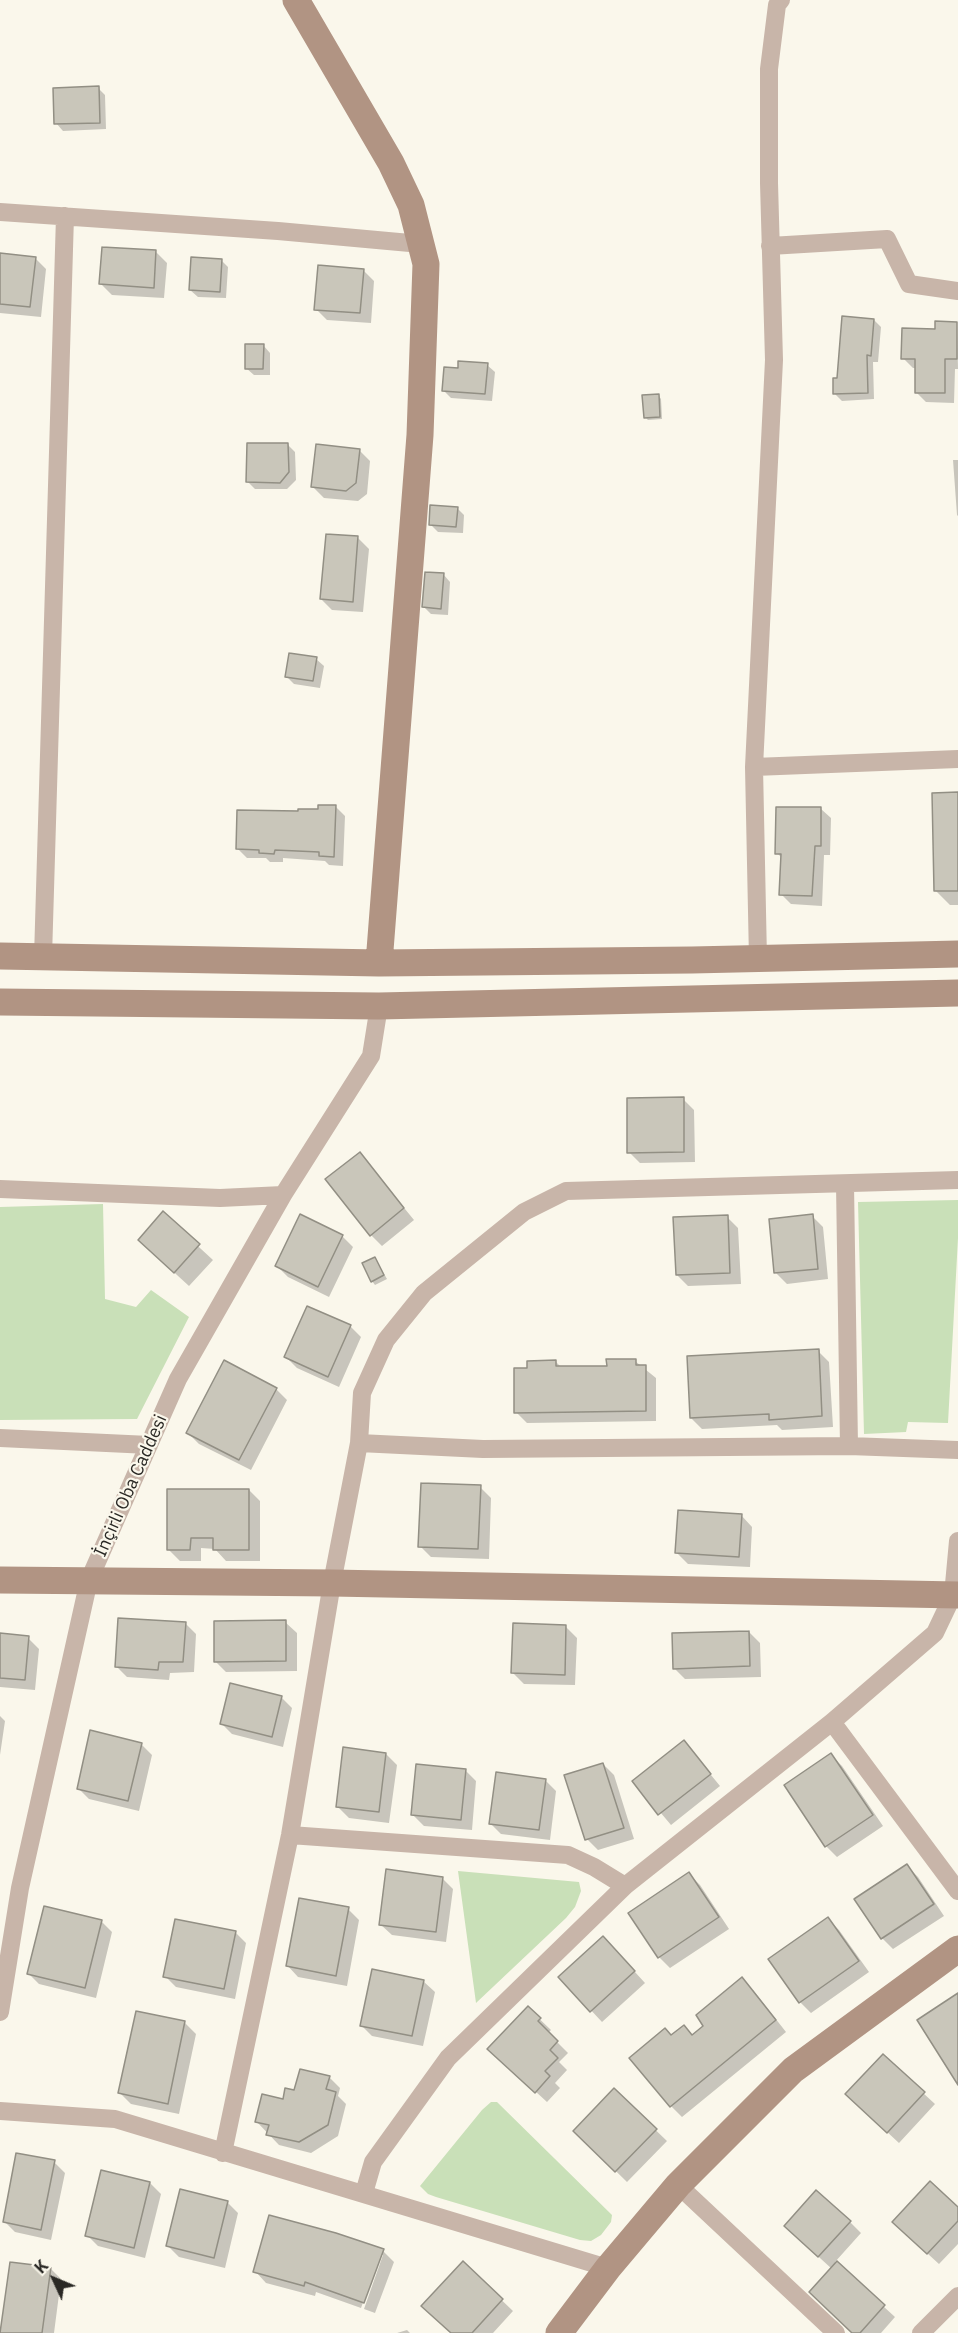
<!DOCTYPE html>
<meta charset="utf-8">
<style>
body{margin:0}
#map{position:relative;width:958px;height:2333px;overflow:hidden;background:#faf7eb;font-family:"IBM Plex Sans",sans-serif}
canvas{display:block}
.north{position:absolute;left:24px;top:2249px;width:60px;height:60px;-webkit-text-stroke:4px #faf7eb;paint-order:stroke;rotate:314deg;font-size:16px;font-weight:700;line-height:24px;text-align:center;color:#2a2925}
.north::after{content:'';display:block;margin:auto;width:21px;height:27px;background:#2a2925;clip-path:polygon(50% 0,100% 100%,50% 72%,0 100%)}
</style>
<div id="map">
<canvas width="958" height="2333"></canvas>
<div class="north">K</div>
</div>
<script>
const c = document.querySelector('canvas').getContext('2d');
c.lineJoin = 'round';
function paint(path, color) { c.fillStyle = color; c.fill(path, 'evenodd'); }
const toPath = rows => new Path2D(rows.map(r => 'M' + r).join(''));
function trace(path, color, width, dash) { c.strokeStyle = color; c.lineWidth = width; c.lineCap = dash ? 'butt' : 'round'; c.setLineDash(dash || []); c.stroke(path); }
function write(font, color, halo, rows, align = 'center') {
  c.font = font + ' "IBM Plex Sans",sans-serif'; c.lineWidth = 4.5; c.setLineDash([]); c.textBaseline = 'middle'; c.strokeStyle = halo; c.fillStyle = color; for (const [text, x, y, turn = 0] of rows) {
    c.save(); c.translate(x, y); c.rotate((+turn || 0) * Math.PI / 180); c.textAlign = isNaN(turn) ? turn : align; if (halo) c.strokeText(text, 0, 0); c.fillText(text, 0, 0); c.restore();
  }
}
paint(toPath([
 [958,1200,958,1238,948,1423,908,1422,906,1432,864,1434,858,1202],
 [103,1204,105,1299,136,1307,151,1290,189,1317,137,1419,0,1420,0,1207],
 [458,1871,579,1882,581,1891,575,1907,566,1918,476,2003],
 [491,2102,497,2102,612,2215,611,2222,601,2235,591,2241,580,2240,436,2197,428,2194,420,2186,482,2110]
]), '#c9e0b8');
paint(toPath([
 [98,88,105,95,106,129,63,131,56,123],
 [156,252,167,263,164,298,112,295,101,284],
 [0,254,35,258,46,269,41,317,0,313],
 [221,260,228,267,226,298,198,297,190,290],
 [363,270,374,281,371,323,327,320,316,309],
 [874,320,881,327,878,362,873,362,874,399,842,401,835,394,838,379],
 [957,323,958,369,955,369,954,403,926,402,916,392,916,368,913,368,903,358,936,330],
 [263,345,270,353,270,375,254,375,246,368],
 [487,365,495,372,492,401,451,398,443,390,459,369],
 [658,395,661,399,662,419,648,420,645,417],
 [288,445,295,452,296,480,287,489,255,489,248,482],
 [359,450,370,461,367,494,358,501,324,498,313,487],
 [953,460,958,460,958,516,957,515],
 [457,508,464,515,463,533,438,532,430,524],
 [358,538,369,549,363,612,332,610,321,599],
 [443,574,450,582,448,615,431,614,424,607],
 [316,659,324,666,320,688,294,684,286,676],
 [958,793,958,905,950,905,936,891],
 [336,807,345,816,343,866,329,865,325,861,283,858,283,862,270,862,266,858,247,858,238,849,319,811],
 [821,809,831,818,830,855,824,855,822,906,791,904,781,894,783,859,777,853],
 [683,1099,694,1110,695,1162,640,1163,629,1152],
 [360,1154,414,1220,382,1246,371,1235],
 [163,1214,213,1260,189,1286,154,1254],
 [812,1216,823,1227,828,1279,787,1284,776,1273],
 [727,1217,738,1228,741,1284,688,1286,677,1275],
 [342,1236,353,1247,329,1297,288,1277,277,1266],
 [375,1258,387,1279,375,1285,372,1281],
 [350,1326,361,1337,339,1387,297,1368,286,1357],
 [818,1351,829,1362,833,1427,782,1430,777,1425,702,1429,691,1418],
 [635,1361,656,1378,656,1421,527,1423,516,1412,528,1369,556,1362,562,1368,608,1368],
 [276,1389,287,1400,251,1470,199,1444,188,1433],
 [480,1487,491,1498,489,1559,431,1557,420,1546],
 [249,1490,260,1501,260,1561,226,1561,215,1549,201,1548,201,1561,180,1561,169,1550],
 [741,1515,752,1527,750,1567,688,1564,677,1553],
 [285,1622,297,1633,297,1671,226,1672,215,1661],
 [185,1623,196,1634,194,1672,170,1673,169,1680,127,1677,116,1666],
 [566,1627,577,1638,575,1685,524,1684,513,1673],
 [749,1632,760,1643,761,1677,685,1679,674,1668],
 [0,1635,28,1638,39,1649,35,1690,0,1687],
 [281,1697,292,1708,283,1747,232,1734,221,1723],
 [0,1716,5,1721,0,1755],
 [684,1742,720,1786,671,1825,634,1781],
 [141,1744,152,1755,139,1811,89,1799,78,1788],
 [386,1754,397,1765,389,1823,349,1818,338,1807],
 [831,1755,842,1766,883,1826,837,1857,826,1846],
 [603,1764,614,1775,634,1839,598,1850,587,1839],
 [465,1770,476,1781,472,1830,424,1826,413,1815],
 [545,1780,556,1791,550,1840,501,1834,490,1823],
 [907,1866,918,1877,944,1916,893,1949,882,1938,857,1899],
 [689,1874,700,1885,729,1929,670,1968,659,1957],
 [442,1878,453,1889,446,1942,392,1935,380,1924],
 [348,1909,359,1920,347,1986,298,1977,287,1965],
 [828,1919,839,1930,869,1972,811,2013,800,2002],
 [101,1921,112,1932,96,1998,39,1984,28,1973],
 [235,1932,246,1943,235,1999,176,1987,165,1976],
 [614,1949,645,1983,602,2022,560,1977],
 [423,1981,435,1992,423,2046,372,2036,361,2025],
 [753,1990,786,2032,682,2117,671,2106,671,2037,693,2036],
 [528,2008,551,2030,548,2033,568,2053,559,2062,567,2070,555,2083,560,2088,547,2102,500,2059],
 [137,2013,185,2023,196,2034,179,2114,131,2104,120,2093],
 [883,2056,935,2104,899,2143,858,2105],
 [329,2077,340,2088,338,2096,346,2104,338,2136,311,2153,279,2145,256,2121,296,2092],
 [614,2090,667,2141,627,2182,575,2131],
 [54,2162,65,2173,51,2240,15,2232,4,2221],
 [150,2183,161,2194,145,2258,98,2246,87,2235],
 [227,2202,238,2213,225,2268,179,2257,168,2246],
 [958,2209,958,2244,939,2264,905,2233],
 [850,2222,861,2233,835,2262,895,2317,881,2333,854,2333,832,2269,797,2237],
 [383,2251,394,2262,375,2313,364,2309,383,2255,380,2255,361,2308,316,2292,315,2296,266,2283,255,2271],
 [463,2263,513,2311,493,2333,452,2333],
 [50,2268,61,2279,54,2333,2,2333],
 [407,2330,410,2333,397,2333]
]), '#0003');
const building = toPath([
 [99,86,100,123,54,124,53,88,99,86],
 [102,247,156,250,154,288,99,284,102,247],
 [0,253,36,257,30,307,0,304,0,253],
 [191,257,222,259,220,292,189,290,191,257],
 [318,265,364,269,360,313,314,310,318,265],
 [842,316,874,319,871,356,867,355,868,393,833,394,833,378,837,378,842,316],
 [935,321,957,322,957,359,945,359,945,393,915,393,915,359,901,359,902,328,935,329,935,321],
 [245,344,264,344,263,369,245,369,245,344],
 [458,361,488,363,485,394,442,391,444,367,458,368,458,361],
 [659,394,660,417,644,418,642,395,659,394],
 [247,443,288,443,289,472,280,483,246,482,247,443],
 [316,444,360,449,356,483,346,491,311,487,316,444],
 [430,505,458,507,456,527,429,525,430,505],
 [326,534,358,536,353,602,320,599,326,534],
 [425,572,444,573,441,609,422,607,425,572],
 [289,653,317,657,313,681,285,677,289,653],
 [958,792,958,891,934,891,932,793,958,792],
 [318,805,336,805,334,857,319,856,319,852,275,850,274,854,259,853,259,850,236,849,237,810,298,811,298,809,318,809,318,805],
 [776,807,821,807,821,846,815,846,812,896,779,895,781,854,775,854,776,807],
 [684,1097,684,1152,627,1153,627,1098,684,1097],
 [360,1152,404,1208,370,1236,325,1179,360,1152],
 [163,1211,200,1244,174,1273,138,1240,163,1211],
 [300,1214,343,1235,318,1287,275,1266,300,1214],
 [813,1214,818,1269,774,1273,769,1219,813,1214],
 [728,1215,730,1273,676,1275,673,1217,728,1215],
 [375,1257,384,1275,371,1282,362,1263,375,1257],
 [307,1306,351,1325,328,1377,284,1357,307,1306],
 [819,1349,822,1416,769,1420,769,1414,690,1418,687,1356,819,1349],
 [606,1359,636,1359,636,1365,646,1365,646,1411,514,1413,514,1368,527,1368,527,1361,556,1360,556,1366,607,1366,606,1359],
 [224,1360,277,1388,239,1460,186,1433,224,1360],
 [421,1483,481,1485,478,1549,418,1547,421,1483],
 [167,1489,249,1489,249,1550,213,1550,213,1538,191,1538,190,1550,167,1550,167,1489],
 [678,1510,742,1514,739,1557,675,1553,678,1510],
 [118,1618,186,1622,183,1662,159,1662,158,1670,115,1667,118,1618],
 [286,1620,286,1661,214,1662,214,1621,286,1620],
 [513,1623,566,1625,565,1675,511,1673,513,1623],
 [749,1631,750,1666,673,1669,672,1633,749,1631],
 [0,1633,29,1636,25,1680,0,1678,0,1633],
 [230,1683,282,1696,272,1737,220,1724,230,1683],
 [90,1730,142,1743,128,1801,77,1789,90,1730],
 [684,1740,711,1774,658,1815,632,1781,684,1740],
 [343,1747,386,1753,379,1812,336,1807,343,1747],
 [831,1753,873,1815,825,1847,784,1785,831,1753],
 [603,1763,624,1828,585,1840,564,1775,603,1763],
 [416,1764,466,1769,461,1820,411,1815,416,1764],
 [496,1772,546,1779,539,1830,489,1824,496,1772],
 [907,1864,934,1904,881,1939,854,1899,907,1864],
 [386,1869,443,1877,436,1932,379,1925,386,1869],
 [689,1872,719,1917,658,1958,628,1913,689,1872],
 [299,1898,349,1907,336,1976,286,1966,299,1898],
 [44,1906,102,1920,85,1988,27,1974,44,1906],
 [828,1917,859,1961,799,2003,768,1959,828,1917],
 [175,1919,236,1931,224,1989,163,1977,175,1919],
 [603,1936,635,1971,590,2012,558,1977,603,1936],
 [372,1969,424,1980,412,2036,360,2026,372,1969],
 [742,1977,776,2020,670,2107,629,2058,665,2028,671,2035,684,2025,692,2035,703,2026,696,2015,742,1977],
 [958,1993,958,2085,917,2020,958,1993],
 [528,2006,541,2018,538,2021,558,2041,550,2050,558,2058,545,2071,550,2076,535,2093,487,2049,528,2006],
 [136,2011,185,2021,168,2104,118,2093,136,2011],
 [883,2054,925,2092,887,2133,845,2094,883,2054],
 [300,2069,330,2076,326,2089,336,2092,328,2125,299,2142,266,2135,269,2125,255,2122,262,2094,283,2099,285,2088,294,2090,300,2069],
 [614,2088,657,2129,615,2172,573,2131,614,2088],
 [16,2153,55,2160,41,2230,3,2222,16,2153],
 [101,2170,150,2182,134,2248,85,2236,101,2170],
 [930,2181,958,2207,958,2221,927,2254,892,2222,930,2181],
 [180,2189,228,2201,214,2258,166,2246,180,2189],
 [816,2190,851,2221,818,2257,784,2226,816,2190],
 [269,2215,336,2233,384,2249,364,2303,305,2282,304,2286,253,2272,269,2215],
 [463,2261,503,2299,472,2333,451,2333,421,2306,463,2261],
 [837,2261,885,2305,860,2333,852,2333,809,2292,837,2261],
 [10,2262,51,2267,42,2333,0,2333,10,2262]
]);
paint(building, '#c9c6ba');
trace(building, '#928f84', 1.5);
trace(toPath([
 [0,212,278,231,421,244],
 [770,246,887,239,909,284,958,291],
 [754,767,958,759],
 [43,957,65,216],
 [758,959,754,767,774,360,769,183,769,69,777,5,781,0],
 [845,1184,849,1446],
 [0,1189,220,1198,283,1195],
 [0,1438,149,1445],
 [359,1443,483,1449,849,1446,958,1450],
 [832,1722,958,1891],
 [290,1835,568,1855,594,1867,625,1886],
 [0,2012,20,1888,89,1580,178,1379,283,1195,371,1056,379,1006],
 [0,2111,115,2119,608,2268],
 [223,2153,290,1835,332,1583,359,1443,362,1393,386,1340,424,1293,524,1212,566,1191,958,1180],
 [678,2185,836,2333],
 [364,2193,373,2162,448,2058,625,1886,832,1722,935,1633,953,1595,958,1541],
 [921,2333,958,2296]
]), '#c8b5a9', 18);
trace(toPath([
 [296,0,391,163,411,205,426,264,420,435,379,963],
 [0,956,379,963,692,960,958,954],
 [0,1002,379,1006,958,993],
 [0,1580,332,1583,958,1595],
 [559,2333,608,2268,678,2185,793,2070,958,1949]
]), '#b19483', 27);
write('18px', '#2a2925', '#faf7eb', [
 ["İnçirli Oba Caddesi",131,1486,-66]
]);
</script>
